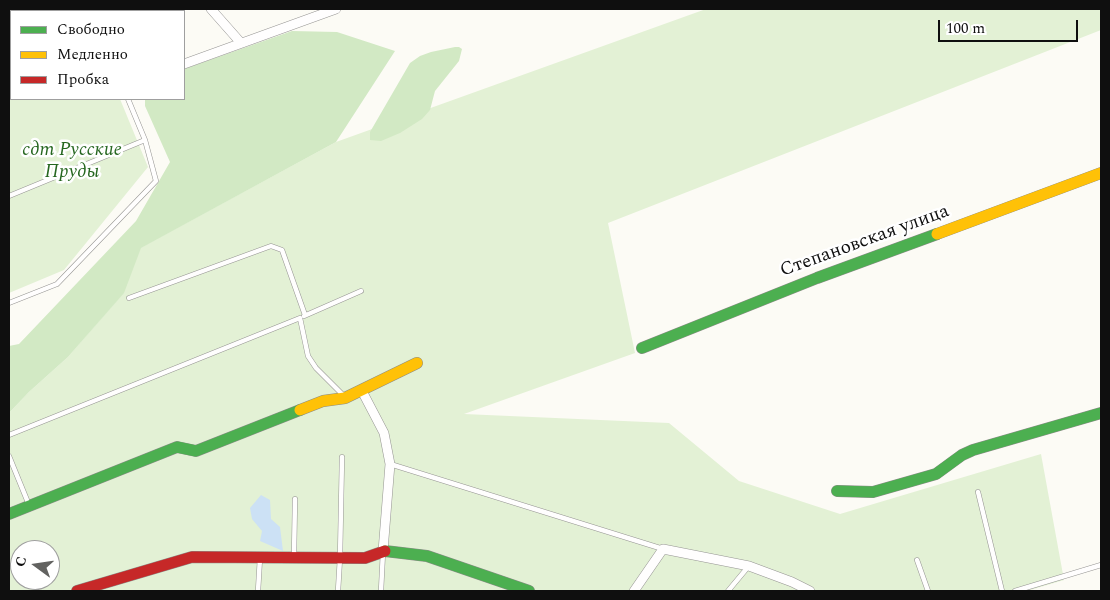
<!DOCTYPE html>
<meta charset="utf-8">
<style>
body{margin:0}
#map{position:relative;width:1110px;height:600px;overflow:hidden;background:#fcfbf5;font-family:Spectral,serif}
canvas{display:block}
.frame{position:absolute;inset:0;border:10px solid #0f0f0f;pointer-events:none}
.legend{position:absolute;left:10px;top:10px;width:175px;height:90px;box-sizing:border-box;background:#fff;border:1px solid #9f9f9f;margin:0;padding:6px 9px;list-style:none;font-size:15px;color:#0f0f0f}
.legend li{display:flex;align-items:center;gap:10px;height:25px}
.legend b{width:25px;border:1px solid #9f9f9f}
.north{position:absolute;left:10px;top:540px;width:50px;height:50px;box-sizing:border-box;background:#fff;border:1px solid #9f9f9f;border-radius:50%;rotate:284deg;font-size:14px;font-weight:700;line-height:20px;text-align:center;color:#0f0f0f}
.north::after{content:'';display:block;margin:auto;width:18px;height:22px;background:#626260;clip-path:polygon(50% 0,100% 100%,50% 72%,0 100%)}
.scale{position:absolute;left:938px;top:20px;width:140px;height:22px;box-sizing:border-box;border:2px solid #0f0f0f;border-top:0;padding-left:6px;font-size:15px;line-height:18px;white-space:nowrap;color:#0f0f0f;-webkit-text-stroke:4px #fff;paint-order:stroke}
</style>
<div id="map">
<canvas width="1110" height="600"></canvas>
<div class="frame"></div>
<ul class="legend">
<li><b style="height:6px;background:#4caf50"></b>Свободно</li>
<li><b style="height:6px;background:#ffc107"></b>Медленно</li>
<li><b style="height:6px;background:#c62828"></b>Пробка</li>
</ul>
<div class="north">С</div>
<div class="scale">100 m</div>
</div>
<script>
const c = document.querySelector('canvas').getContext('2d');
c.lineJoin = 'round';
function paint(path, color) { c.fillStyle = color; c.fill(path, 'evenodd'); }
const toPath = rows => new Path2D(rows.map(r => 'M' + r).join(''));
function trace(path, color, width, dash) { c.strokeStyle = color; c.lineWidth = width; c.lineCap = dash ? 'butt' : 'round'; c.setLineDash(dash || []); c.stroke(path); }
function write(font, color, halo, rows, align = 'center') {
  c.font = font + ' Spectral,serif'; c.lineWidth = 5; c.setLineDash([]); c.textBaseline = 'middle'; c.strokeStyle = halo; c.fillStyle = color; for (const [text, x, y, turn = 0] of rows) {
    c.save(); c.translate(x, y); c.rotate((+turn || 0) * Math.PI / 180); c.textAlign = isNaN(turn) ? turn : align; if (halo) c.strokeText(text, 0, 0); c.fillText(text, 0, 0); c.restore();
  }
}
paint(toPath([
 [9,9,77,9,78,11,11,11,11,99,120,99,148,167,64,270,9,293],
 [706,9,1101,9,1101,30,608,223,635,353,464,414,669,423,739,481,840,514,1041,454,1064,580,1027,591,9,591,9,413,29,392,68,357,123,293,140,248,336,142],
 [20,550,50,550,50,580,20,580]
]), '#e3f1d5');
paint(toPath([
 [292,31,337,32,395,51,336,142,141,248,124,293,68,357,29,392,9,413,9,346,19,344,136,221,170,162,145,106,145,99,184,99,184,69],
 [455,47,459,47,462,49,459,61,435,91,430,110,422,119,400,133,381,141,370,140,370,132,410,63,420,56,431,52]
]), '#d2e9c4');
paint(toPath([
 [261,495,270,500,271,519,280,527,283,551,260,541,262,531,252,519,250,508]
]), '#cce1f5');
const lane = toPath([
 [81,9,83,11],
 [113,9,115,11],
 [9,96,11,95],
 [9,196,145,140],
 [129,298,271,246,282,250,305,315],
 [9,303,57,284,156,181,145,140,128,99],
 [304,316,361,291],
 [9,435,300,318,308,356,316,368,343,395],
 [9,456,29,505],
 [390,464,663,549],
 [978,492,1002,591],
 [294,556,295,499],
 [917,560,928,591],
 [258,591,260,558],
 [338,591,340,558,342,457],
 [381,591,383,552],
 [728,591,748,567],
 [1015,591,1101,565]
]);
const street = toPath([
 [211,9,241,43],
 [184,64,336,9],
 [362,391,384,433,390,464,383,551],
 [634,591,663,549,749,566,792,582,810,591]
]);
const fast = toPath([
 [642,348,817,278,937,234],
 [837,491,873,492,936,474,962,455,973,450,1101,413],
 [9,514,177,447,196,451,300,410],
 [385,551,427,556,529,591]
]);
const slow = toPath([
 [937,234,1101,173],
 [300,410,323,401,345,398,417,363]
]);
const jam = toPath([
 [77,591,192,557,365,558,385,551]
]);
trace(lane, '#969593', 5.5);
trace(street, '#969593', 10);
trace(fast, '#8c8c89', 12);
trace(slow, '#8c8c89', 12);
trace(jam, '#8c8c89', 12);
trace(lane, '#fffefe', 4.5);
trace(street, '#fffefe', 9);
trace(fast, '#4caf50', 11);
trace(slow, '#ffc107', 11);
trace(jam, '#c62828', 11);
write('italic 19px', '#266720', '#fff', [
 ["сдт Русские",72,151],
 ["Пруды",72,173]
]);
write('19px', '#0f0f0f', '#fff', [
 ["Степановская улица",865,242,-20]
]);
</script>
